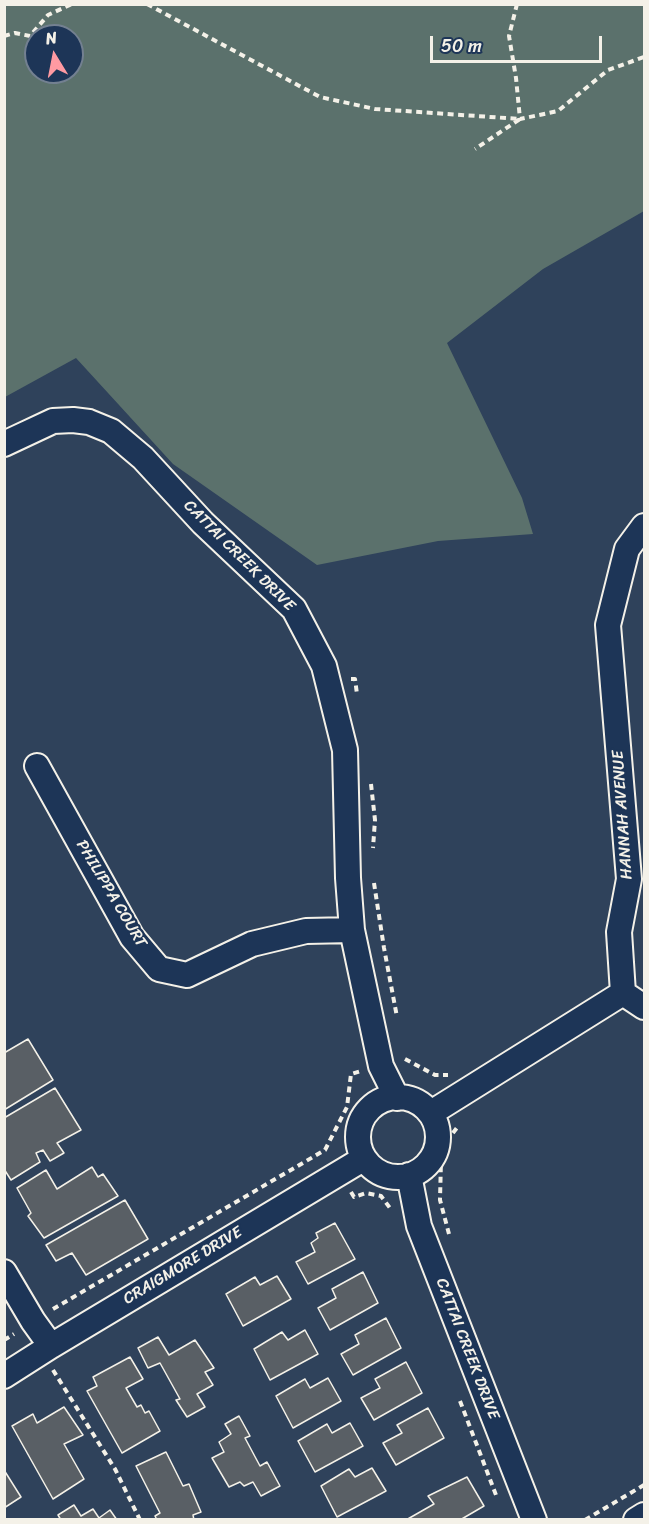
<!DOCTYPE html>
<style>
body{margin:0}
#map{position:relative;width:649px;height:1524px;overflow:hidden;background:#2f425b;font-family:Sriracha,sans-serif}
canvas{display:block}
.frame{position:absolute;inset:0;border:6px solid #f4f1e8;pointer-events:none}
.north{position:absolute;left:24px;top:24px;width:60px;height:60px;box-sizing:border-box;background:#1d3557;border:2px solid #738091;border-radius:50%;rotate:350deg;font-size:16px;font-weight:700;line-height:24px;text-align:center;color:#f4f1e8}
.north::after{content:'';display:block;margin:auto;width:21px;height:27px;background:#ff9aa2;clip-path:polygon(50% 0,100% 100%,50% 72%,0 100%)}
.scale{position:absolute;left:430px;top:36px;width:172px;height:27px;box-sizing:border-box;border:3px solid #f4f1e8;border-top:0;padding-left:8px;font-size:18px;line-height:21px;white-space:nowrap;color:#f4f1e8;-webkit-text-stroke:4px #1d3557;paint-order:stroke}
</style>
<div id="map">
<canvas width="649" height="1524"></canvas>
<div class="frame"></div>
<div class="north">N</div>
<div class="scale">50 m</div>
</div>
<script>
const c = document.querySelector('canvas').getContext('2d');
c.lineJoin = 'round';
function paint(path, color) { c.fillStyle = color; c.fill(path, 'evenodd'); }
const toPath = rows => new Path2D(rows.map(r => 'M' + r).join(''));
function trace(path, color, width, dash) { c.strokeStyle = color; c.lineWidth = width; c.lineCap = dash ? 'butt' : 'round'; c.setLineDash(dash || []); c.stroke(path); }
function write(font, color, halo, rows, align = 'center') {
  c.font = font + ' Sriracha,sans-serif'; c.lineWidth = 4.5; c.setLineDash([]); c.textBaseline = 'middle'; c.strokeStyle = halo; c.fillStyle = color; for (const [text, x, y, turn = 0] of rows) {
    c.save(); c.translate(x, y); c.rotate((+turn || 0) * Math.PI / 180); c.textAlign = isNaN(turn) ? turn : align; if (halo) c.strokeText(text, 0, 0); c.fillText(text, 0, 0); c.restore();
  }
}
paint(toPath([
 [5,4,644,5,644,211,543,269,447,343,522,498,533,534,438,541,317,565,173,464,76,358,5,397],
 [36,36,72,36,72,72,36,72]
]), '#5b716c');
const building = toPath([
 [28,1039,53,1080,4,1110,4,1053,28,1039],
 [55,1088,81,1130,57,1143,64,1153,50,1161,43,1150,36,1153,40,1162,11,1180,4,1169,4,1118,55,1088],
 [92,1167,98,1177,103,1174,118,1196,44,1238,28,1216,31,1213,17,1188,46,1170,57,1189,92,1167],
 [125,1200,148,1239,86,1275,72,1253,56,1261,46,1245,125,1200],
 [335,1223,355,1259,308,1284,296,1262,315,1252,311,1243,318,1238,316,1233,335,1223],
 [363,1272,378,1303,330,1330,318,1308,336,1298,332,1289,363,1272],
 [277,1276,291,1299,243,1326,226,1294,255,1277,260,1285,277,1276],
 [386,1318,401,1348,353,1375,341,1354,359,1344,355,1335,386,1318],
 [305,1330,318,1354,270,1380,254,1349,282,1332,288,1340,305,1330],
 [158,1337,169,1355,195,1340,214,1368,205,1372,213,1385,197,1394,205,1407,187,1417,176,1400,180,1399,160,1363,148,1368,138,1348,158,1337],
 [130,1357,143,1379,126,1388,137,1407,141,1405,145,1413,149,1411,160,1431,122,1453,87,1391,97,1386,93,1377,130,1357],
 [406,1362,422,1393,374,1420,361,1398,380,1388,375,1379,406,1362],
 [328,1378,341,1401,293,1428,276,1396,305,1379,310,1388,328,1378],
 [64,1407,83,1435,64,1444,84,1479,53,1499,12,1426,33,1414,37,1423,64,1407],
 [428,1408,444,1438,396,1465,383,1443,402,1433,397,1425,428,1408],
 [239,1416,250,1436,245,1438,260,1466,267,1462,280,1486,261,1496,253,1482,244,1486,240,1482,229,1487,212,1458,224,1452,219,1442,231,1434,225,1424,239,1416],
 [350,1423,363,1446,315,1472,298,1441,327,1424,332,1433,350,1423],
 [166,1452,183,1486,189,1484,201,1512,193,1515,194,1520,157,1520,155,1516,160,1513,136,1466,166,1452],
 [372,1468,386,1491,337,1517,321,1486,349,1469,355,1477,372,1468],
 [4,1470,21,1497,4,1508,4,1470],
 [467,1477,484,1506,460,1520,406,1520,434,1504,428,1496,467,1477],
 [74,1505,81,1516,93,1509,99,1518,110,1510,117,1520,61,1520,58,1515,74,1505]
]);
paint(building, '#595f65');
trace(building, '#f4f1e8', 1.5);
const street = toPath([
 [4,444,53,421,73,420,89,422,111,431,143,458,203,523,294,609,324,666,345,750,348,878,352,930,381,1066,397,1098],
 [37,766,132,937,159,969,187,975,252,944,306,931,352,930],
 [623,993,619,932,629,879,608,625,627,549,644,526],
 [623,993,644,1007],
 '358 1137a40 40 0 1 1 80 0a40 40 0 1 1-80 0Z',
 [431,1113,623,993],
 [409,1175,419,1226,534,1520],
 [4,1272,33,1321,51,1346],
 [4,1376,51,1346,363,1159],
 [636,1520,644,1515]
]);
trace(street, '#f4f1e8', 28);
trace(toPath([
 [147,4,320,97,375,109,520,119,475,149],
 [517,4,509,36,516,78,520,119,558,111,608,70,644,57],
 [4,36,15,33,30,36,48,15,72,4],
 [351,679,355,679,357,694],
 [371,784,375,820,373,848],
 [374,883,384,948,397,1017],
 [405,1059,435,1075,448,1075],
 [351,1192,354,1197,366,1193,381,1196,390,1208],
 [449,1234,440,1200,441,1160,449,1138,459,1125],
 [53,1309,325,1150,347,1107,351,1074,361,1071],
 [4,1340,14,1334],
 [53,1370,115,1469,140,1520],
 [460,1401,496,1495],
 [585,1520,644,1485]
]), '#f4f1e8', 4, [6, 4.5]);
trace(street, '#1d3557', 24);
write('16px', '#f4f1e8', '#1d3557', [
 ["CATTAI CREEK DRIVE",239,556,45],
 ["HANNAH AVENUE",623,815,-94],
 ["PHILIPPA COURT",111,894,59],
 ["CRAIGMORE DRIVE",183,1266,-31],
 ["CATTAI CREEK DRIVE",467,1349,69]
]);
</script>
